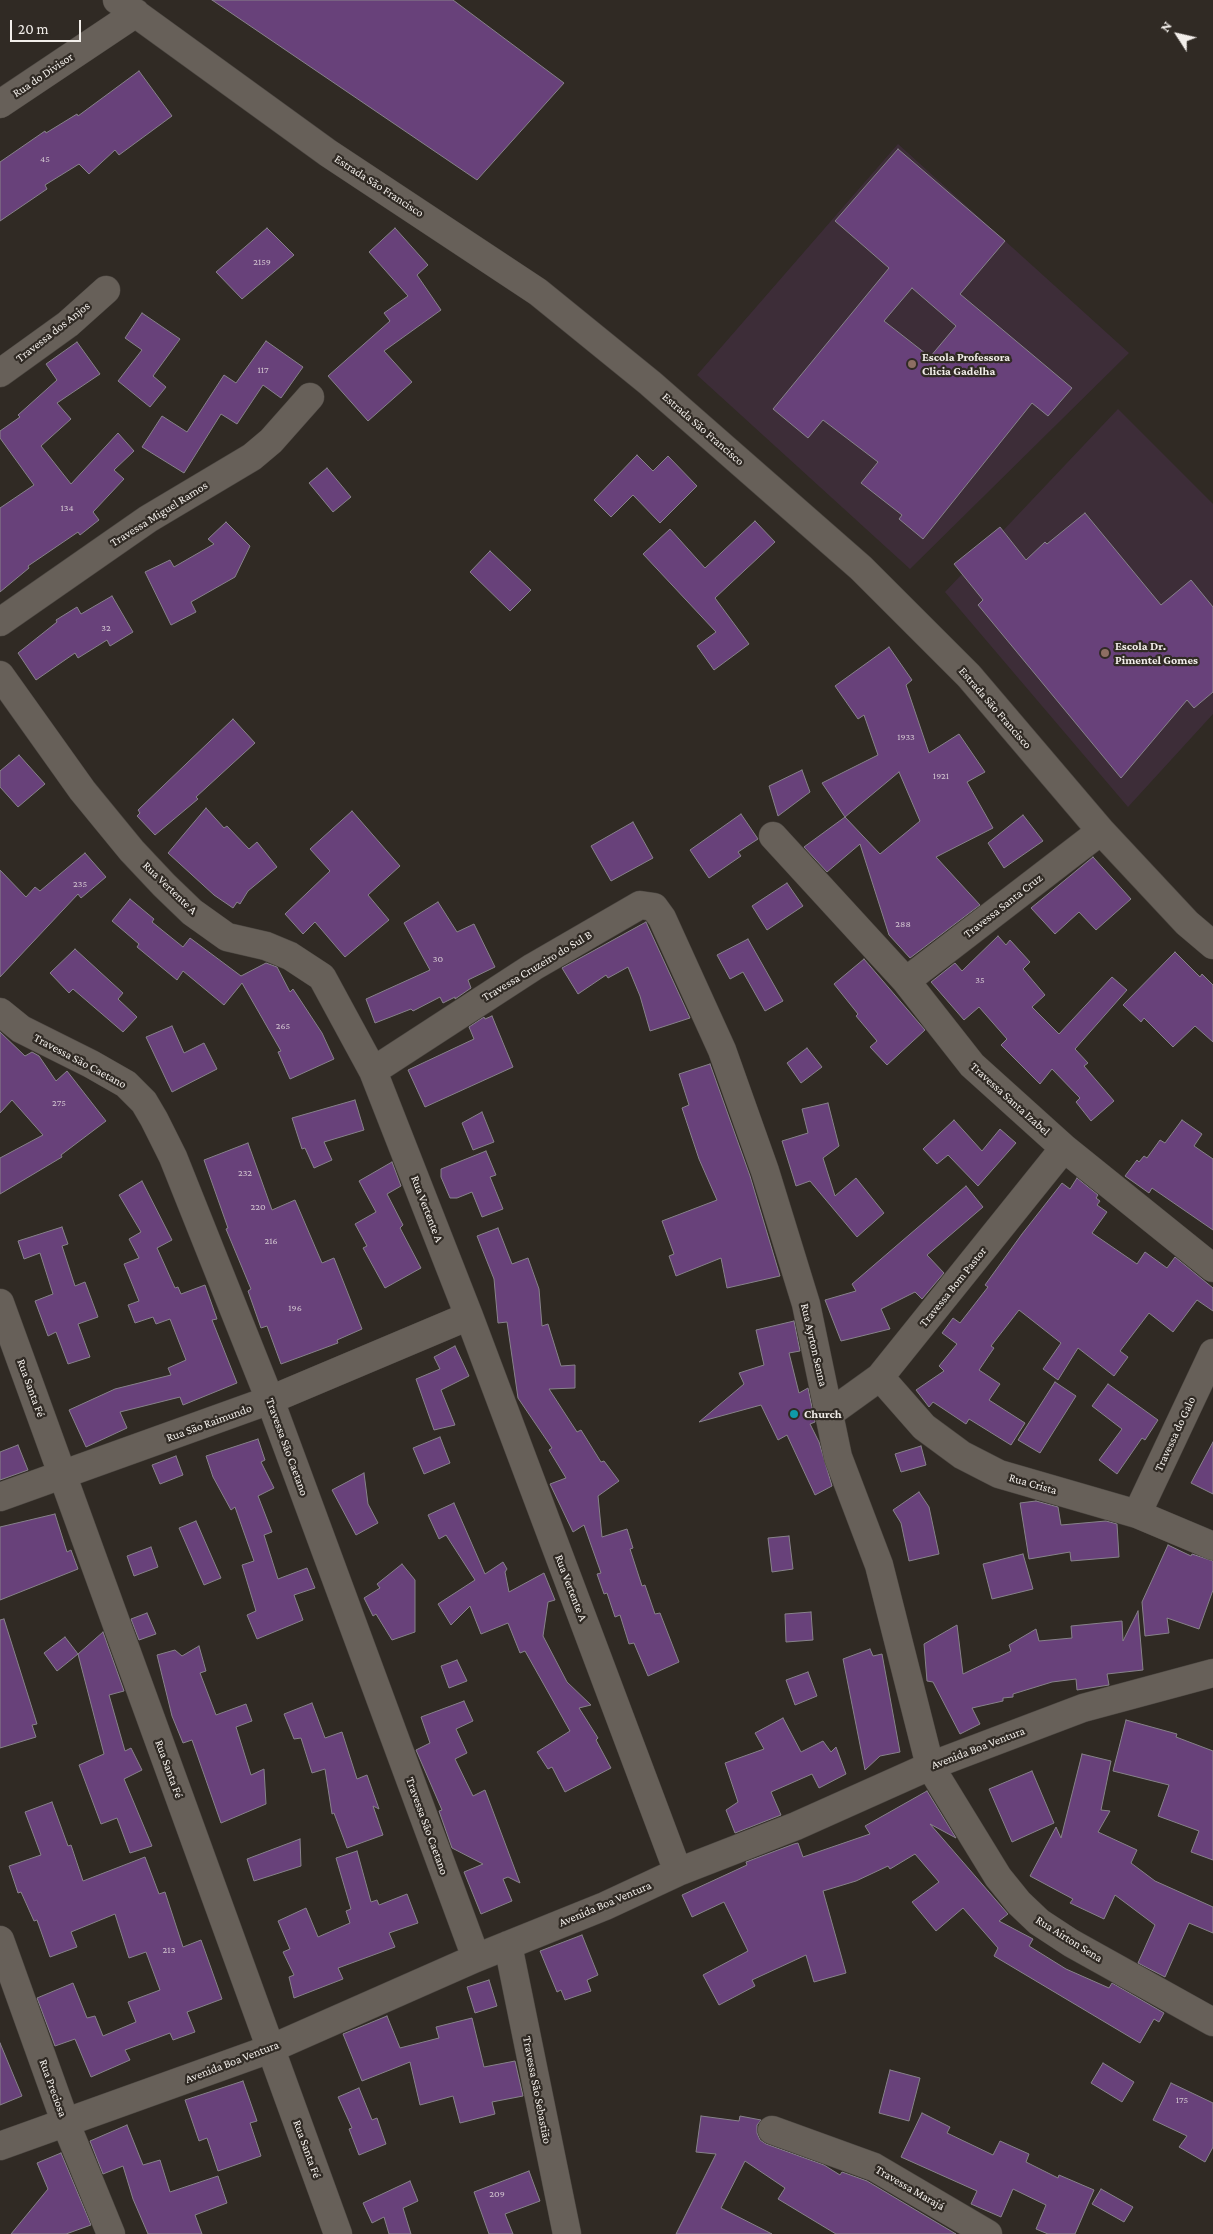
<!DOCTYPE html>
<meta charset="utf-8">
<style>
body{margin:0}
#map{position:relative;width:1213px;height:2234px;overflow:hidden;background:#302a24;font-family:"Crimson Pro",serif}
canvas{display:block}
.north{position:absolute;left:1153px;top:10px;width:50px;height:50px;-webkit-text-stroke:4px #302a24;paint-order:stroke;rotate:305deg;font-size:14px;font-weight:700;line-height:20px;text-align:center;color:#f2eeea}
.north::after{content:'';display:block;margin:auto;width:18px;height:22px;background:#f2eeea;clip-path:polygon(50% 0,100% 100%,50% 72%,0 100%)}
.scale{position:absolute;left:10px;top:20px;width:71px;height:22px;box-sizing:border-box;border:2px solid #f2eeea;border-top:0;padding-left:6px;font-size:15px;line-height:18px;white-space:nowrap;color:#f2eeea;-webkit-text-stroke:4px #302a24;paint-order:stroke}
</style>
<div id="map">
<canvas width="1213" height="2234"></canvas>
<div class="north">N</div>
<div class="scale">20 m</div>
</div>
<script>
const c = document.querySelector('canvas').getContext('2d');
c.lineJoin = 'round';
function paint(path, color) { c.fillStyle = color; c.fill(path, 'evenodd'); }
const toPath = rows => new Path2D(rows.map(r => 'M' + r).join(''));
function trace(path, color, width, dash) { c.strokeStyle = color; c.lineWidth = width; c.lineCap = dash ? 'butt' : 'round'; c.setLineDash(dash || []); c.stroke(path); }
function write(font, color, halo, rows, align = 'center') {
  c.font = font + ' "Crimson Pro",serif'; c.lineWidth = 4.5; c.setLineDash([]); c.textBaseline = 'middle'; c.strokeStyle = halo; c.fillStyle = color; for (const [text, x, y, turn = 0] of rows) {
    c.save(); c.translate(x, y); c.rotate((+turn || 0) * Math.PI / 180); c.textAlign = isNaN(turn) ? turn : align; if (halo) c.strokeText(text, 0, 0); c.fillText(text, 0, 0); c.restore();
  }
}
paint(toPath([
 [898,144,1129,353,910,569,697,375],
 [1118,409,1213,504,1213,714,1128,807,945,592]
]), '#3d2d38');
const building = toPath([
 [212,0,453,0,564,83,477,180,212,0],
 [139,71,172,116,119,155,115,150,89,174,79,164,45,185,47,189,0,221,0,162,45,131,46,133,77,114,78,116,139,71],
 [898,149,1005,241,960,294,1072,388,1048,416,1032,403,923,539,899,519,902,515,861,483,878,462,823,420,808,438,773,409,889,268,835,221,898,149],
 [912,288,956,326,930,357,884,321,912,288],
 [267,228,294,255,242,299,216,272,267,228],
 [395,228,428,265,417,275,441,310,384,351,412,382,368,421,328,376,390,321,384,313,408,296,369,252,395,228],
 [142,313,180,339,153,376,166,387,150,407,118,381,142,350,125,338,142,313],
 [266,341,303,367,281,398,263,385,237,424,221,414,184,473,142,447,162,416,187,432,224,375,236,383,266,341],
 [77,342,100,374,57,403,71,419,41,446,71,484,118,433,134,451,114,470,124,479,93,512,99,520,80,535,78,532,28,566,29,568,0,592,0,508,34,485,0,438,0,431,20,417,18,415,57,380,46,364,77,342],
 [637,455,653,471,668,456,697,486,660,523,633,495,611,517,594,500,637,455],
 [327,468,351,497,333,512,309,483,327,468],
 [1085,513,1161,605,1191,580,1213,607,1213,692,1194,708,1187,700,1121,778,978,605,983,600,954,564,1000,527,1026,560,1045,542,1047,544,1085,513],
 [755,521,775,542,715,598,749,644,714,670,697,646,716,632,643,554,670,529,705,568,755,521],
 [226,522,250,546,235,577,191,602,196,612,171,625,145,572,170,560,174,567,214,544,208,539,226,522],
 [490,551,531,590,510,611,470,572,490,551],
 [112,596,133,632,110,646,107,640,78,658,75,653,36,680,18,653,57,622,56,620,77,607,81,614,112,596],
 [889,647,912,680,906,685,929,753,959,734,985,772,967,782,993,828,936,857,980,905,910,958,889,935,860,844,827,872,804,847,845,817,822,783,878,755,864,715,858,719,835,686,889,647],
 [899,772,920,821,880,854,845,817,899,772],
 [233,719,255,743,196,797,198,799,155,835,137,816,140,813,138,810,233,719],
 [19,755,45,784,18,807,0,787,0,771,19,755],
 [802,770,810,792,778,816,769,786,802,770],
 [206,808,224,828,227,826,249,849,257,842,277,867,248,891,240,904,237,902,233,908,214,895,168,853,206,808],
 [352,811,400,866,368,895,389,920,345,957,315,922,303,934,285,914,330,871,310,849,352,811],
 [741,814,758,839,738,852,741,856,709,878,690,850,741,814],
 [1023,815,1043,841,1004,868,988,843,1023,815],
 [633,822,653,858,611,881,591,846,633,822],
 [85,853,106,877,81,898,78,894,0,977,0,870,26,897,35,887,40,891,85,853],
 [1093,857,1131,899,1096,930,1079,912,1055,934,1031,908,1093,857],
 [787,883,803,906,767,930,752,906,787,883],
 [130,899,154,919,152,922,183,947,190,938,241,976,266,963,277,967,290,992,293,989,322,1033,334,1059,290,1079,278,1052,281,1051,242,983,224,1005,183,971,177,980,137,947,139,944,112,921,130,899],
 [438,902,457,932,474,924,495,967,468,980,471,988,455,999,455,997,443,1003,440,997,413,1011,411,1009,375,1023,366,999,430,970,404,923,438,902],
 [646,922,690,1018,650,1031,640,996,628,967,608,978,606,975,578,994,562,968,646,922],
 [998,936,1006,945,1010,940,1030,962,1023,969,1045,995,1032,1007,1059,1034,1112,977,1127,990,1075,1049,1088,1063,1084,1066,1114,1101,1091,1121,1076,1102,1080,1098,1052,1069,1040,1084,1001,1045,1007,1039,979,1007,964,1020,931,982,955,963,962,971,998,936],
 [748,939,783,1001,765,1011,743,972,730,979,717,955,748,939],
 [75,949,123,993,118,999,137,1017,123,1032,73,989,69,993,50,973,75,949],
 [1175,952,1200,977,1202,974,1213,985,1213,1042,1195,1026,1173,1047,1144,1018,1141,1022,1123,1005,1175,952],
 [864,959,925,1030,887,1065,870,1047,877,1041,856,1016,858,1014,834,984,864,959],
 [492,1016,513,1067,425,1107,408,1070,474,1039,469,1027,484,1017,485,1019,492,1016],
 [172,1026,184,1053,204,1043,217,1069,172,1092,146,1037,172,1026],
 [0,1032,25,1056,32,1052,39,1056,56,1081,67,1071,106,1121,61,1155,62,1157,0,1194,0,1158,43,1135,12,1100,0,1113,0,1032],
 [807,1048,822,1067,801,1083,787,1063,807,1048],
 [710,1064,750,1176,780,1276,727,1288,721,1258,676,1276,669,1256,674,1254,662,1221,717,1200,699,1159,682,1108,689,1105,679,1074,710,1064],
 [355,1100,364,1130,324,1142,332,1160,314,1168,305,1148,302,1149,292,1118,355,1100],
 [828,1103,839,1146,823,1158,835,1196,856,1178,884,1213,857,1237,810,1181,796,1186,782,1141,808,1133,802,1109,828,1103],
 [482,1112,494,1142,473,1150,462,1123,482,1112],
 [954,1120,982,1151,1000,1129,1016,1143,978,1186,948,1155,937,1164,923,1149,954,1120],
 [1182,1120,1202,1134,1194,1146,1213,1159,1213,1230,1152,1188,1149,1193,1125,1176,1137,1160,1139,1162,1144,1156,1147,1158,1160,1140,1165,1143,1182,1120],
 [248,1143,272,1210,295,1200,322,1263,334,1258,362,1329,337,1340,338,1343,281,1364,267,1326,261,1328,248,1291,251,1289,226,1229,228,1228,204,1160,248,1143],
 [486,1151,496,1175,490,1177,503,1209,482,1217,472,1192,457,1198,450,1198,441,1177,441,1169,486,1151],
 [392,1162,401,1186,387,1194,403,1225,400,1228,421,1268,385,1288,363,1248,367,1246,355,1224,376,1212,359,1181,392,1162],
 [1077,1178,1098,1195,1096,1198,1100,1201,1097,1205,1107,1212,1092,1233,1137,1264,1145,1252,1167,1268,1175,1257,1213,1288,1213,1311,1197,1300,1173,1332,1149,1313,1120,1351,1128,1357,1114,1376,1078,1348,1058,1380,1043,1369,1061,1343,1019,1310,991,1346,994,1348,979,1370,1000,1384,989,1400,1025,1423,1011,1445,969,1419,966,1424,933,1402,929,1407,916,1390,944,1371,939,1366,957,1344,942,1333,953,1318,960,1323,988,1287,985,1285,1022,1234,1062,1183,1070,1189,1077,1178],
 [142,1181,172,1240,157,1248,175,1288,178,1287,181,1294,205,1285,217,1319,212,1320,237,1383,183,1405,180,1397,120,1412,127,1428,86,1447,69,1410,115,1389,171,1375,168,1368,186,1360,170,1319,156,1324,153,1317,135,1323,128,1305,139,1301,124,1264,139,1258,129,1239,141,1232,119,1195,142,1181],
 [966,1186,983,1207,927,1255,944,1273,922,1299,915,1292,881,1309,890,1329,841,1341,825,1300,856,1291,852,1284,966,1186],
 [62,1227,68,1244,62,1246,75,1286,85,1282,98,1317,78,1324,90,1357,68,1364,56,1332,48,1336,35,1301,53,1294,40,1253,24,1259,18,1241,62,1227],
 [498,1228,512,1264,528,1258,539,1289,542,1326,548,1324,561,1366,575,1365,575,1388,549,1389,577,1432,581,1430,601,1462,604,1461,619,1481,598,1496,602,1537,627,1529,633,1548,630,1549,642,1586,645,1585,655,1614,660,1613,679,1662,648,1676,634,1643,629,1644,620,1615,615,1617,607,1593,604,1594,597,1574,601,1573,584,1525,573,1532,550,1484,566,1478,549,1450,552,1448,518,1398,507,1322,498,1323,494,1279,477,1236,498,1228],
 [794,1321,800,1351,789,1353,799,1393,808,1388,815,1422,810,1424,819,1442,832,1486,815,1495,787,1435,778,1440,761,1405,699,1422,744,1384,739,1373,764,1365,756,1330,794,1321],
 [455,1346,469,1376,441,1390,455,1425,434,1430,416,1379,440,1369,434,1357,455,1346],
 [1055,1382,1076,1396,1040,1453,1018,1440,1055,1382],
 [1108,1384,1158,1420,1145,1440,1142,1438,1117,1474,1099,1460,1122,1429,1092,1406,1108,1384],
 [440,1437,450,1463,424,1474,413,1448,440,1437],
 [258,1439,265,1460,261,1462,274,1488,258,1496,272,1532,264,1535,278,1579,307,1568,315,1588,294,1595,303,1620,257,1639,247,1615,256,1611,242,1565,254,1561,235,1507,231,1510,213,1477,206,1456,258,1439],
 [1213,1442,1213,1494,1191,1483,1213,1442],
 [18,1445,28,1470,0,1480,0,1452,18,1445],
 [921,1446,926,1465,901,1472,895,1454,921,1446],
 [176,1456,183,1475,160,1484,152,1465,176,1456],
 [364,1473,368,1504,378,1523,356,1535,332,1490,364,1473],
 [919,1492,929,1507,939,1554,909,1561,901,1523,893,1510,919,1492],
 [1036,1501,1058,1507,1061,1525,1106,1521,1117,1524,1119,1557,1071,1561,1070,1552,1029,1559,1020,1503,1036,1501],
 [454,1503,485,1574,503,1562,507,1569,505,1572,509,1592,544,1573,555,1600,548,1602,543,1636,567,1682,591,1705,579,1708,598,1738,596,1740,611,1768,565,1792,552,1767,548,1769,537,1752,570,1731,525,1651,520,1653,508,1623,481,1634,470,1606,451,1625,438,1604,475,1580,446,1535,439,1539,428,1515,454,1503],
 [55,1514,67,1552,71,1550,78,1569,0,1600,0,1527,55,1514],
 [196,1521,221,1578,204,1585,179,1528,196,1521],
 [789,1536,793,1569,772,1572,768,1538,789,1536],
 [1168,1545,1191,1556,1192,1554,1213,1561,1213,1590,1199,1629,1167,1618,1169,1633,1145,1636,1142,1602,1168,1545],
 [151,1547,158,1567,134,1576,127,1556,151,1547],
 [1023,1554,1033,1589,992,1599,983,1564,1023,1554],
 [402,1564,415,1580,415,1632,392,1640,376,1614,373,1616,364,1598,380,1588,377,1584,402,1564],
 [1138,1611,1143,1670,1107,1674,1109,1685,1077,1690,1076,1679,1052,1682,1013,1694,1013,1697,1003,1698,1003,1701,972,1708,980,1724,960,1734,933,1682,927,1681,924,1644,957,1625,963,1674,1011,1651,1009,1645,1036,1629,1039,1641,1072,1638,1071,1626,1122,1621,1123,1641,1138,1611],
 [811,1612,813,1640,786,1642,785,1614,811,1612],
 [147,1613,156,1634,139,1640,131,1619,147,1613],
 [4,1619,37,1724,32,1725,36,1737,0,1748,0,1620,4,1619],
 [103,1632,124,1691,109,1695,125,1751,131,1748,142,1770,124,1779,152,1846,130,1853,117,1818,101,1824,79,1765,104,1754,78,1654,103,1632],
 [65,1637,78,1654,57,1671,44,1653,65,1637],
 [199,1646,206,1671,200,1673,216,1715,246,1704,252,1721,236,1727,251,1775,264,1769,266,1804,221,1823,192,1740,183,1743,172,1716,157,1655,175,1650,182,1656,199,1646],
 [870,1649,873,1656,882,1654,900,1752,880,1756,865,1770,843,1659,870,1649],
 [457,1660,467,1681,449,1688,441,1666,457,1660],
 [808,1672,817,1696,795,1705,786,1680,808,1672],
 [464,1701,473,1721,456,1729,467,1753,455,1759,473,1796,485,1790,520,1883,508,1877,503,1879,512,1901,481,1914,464,1872,483,1864,452,1848,439,1811,442,1810,416,1750,430,1743,421,1717,464,1701],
 [312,1703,325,1738,342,1732,357,1779,367,1775,379,1809,373,1806,383,1835,347,1848,334,1813,332,1814,325,1769,312,1773,301,1738,294,1739,284,1714,312,1703],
 [783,1718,801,1752,823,1741,831,1752,836,1747,846,1774,819,1788,812,1774,771,1792,781,1815,735,1833,726,1810,738,1802,725,1763,764,1749,755,1733,783,1718],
 [1126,1720,1177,1734,1176,1737,1213,1751,1213,1860,1191,1852,1199,1831,1158,1816,1169,1785,1113,1771,1126,1720],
 [1082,1754,1111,1761,1101,1810,1110,1811,1098,1832,1137,1850,1131,1863,1155,1881,1213,1907,1213,1933,1189,1923,1165,1977,1138,1963,1155,1925,1115,1895,1104,1919,1070,1903,1073,1899,1030,1876,1056,1827,1061,1838,1082,1754],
 [1032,1771,1054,1823,1012,1842,989,1789,1032,1771],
 [927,1791,956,1838,930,1824,1008,1914,999,1921,1033,1939,1029,1946,1066,1969,1109,1988,1112,1983,1164,2013,1159,2022,1154,2019,1140,2043,994,1956,998,1948,963,1908,936,1931,912,1902,939,1882,915,1854,890,1869,888,1866,856,1881,823,1891,846,1973,814,1982,806,1955,752,1980,755,1986,719,2005,703,1975,748,1951,724,1902,692,1917,682,1895,747,1865,746,1862,794,1844,798,1843,803,1857,870,1834,865,1826,927,1791],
 [52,1802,68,1846,71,1845,83,1881,145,1857,159,1894,165,1892,183,1947,201,1940,222,1999,187,2012,195,2032,173,2040,170,2033,125,2050,130,2060,91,2077,75,2039,55,2046,37,1998,73,1983,87,2018,95,2016,103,2036,136,2022,128,2002,160,1990,146,1952,129,1958,115,1914,71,1932,77,1947,50,1957,37,1920,34,1921,21,1892,18,1893,9,1866,41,1855,25,1812,52,1802],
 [300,1839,301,1866,254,1881,247,1859,300,1839],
 [357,1851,371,1902,377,1900,379,1905,407,1894,418,1923,389,1933,395,1947,338,1968,343,1979,294,1998,289,1977,294,1975,283,1952,290,1949,278,1921,306,1908,318,1937,350,1923,346,1911,351,1909,336,1858,357,1851],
 [582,1935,598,1975,587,1980,591,1991,565,2000,561,1990,557,1992,540,1951,582,1935],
 [489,1980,497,2006,475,2013,467,1987,489,1980],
 [387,2016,400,2048,439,2038,436,2027,472,2018,484,2067,515,2061,523,2096,492,2102,495,2114,460,2123,453,2096,420,2105,410,2062,362,2081,343,2034,387,2016],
 [0,2043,22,2096,0,2105,0,2043],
 [1103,2063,1134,2082,1122,2102,1091,2083,1103,2063],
 [890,2070,920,2078,909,2121,879,2113,890,2070],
 [243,2081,257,2121,250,2123,261,2156,218,2171,207,2138,199,2141,185,2100,243,2081],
 [1171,2083,1213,2103,1213,2147,1205,2162,1179,2147,1187,2136,1153,2120,1171,2083],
 [359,2088,372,2120,377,2118,386,2144,359,2155,349,2129,352,2128,338,2097,359,2088],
 [922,2113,950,2127,947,2133,993,2155,1000,2141,1029,2154,1026,2162,1058,2178,1059,2175,1094,2190,1075,2234,1048,2234,1036,2229,1046,2205,1013,2189,1001,2217,971,2204,977,2191,901,2157,922,2113],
 [701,2116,739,2121,740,2116,761,2120,757,2125,757,2133,760,2140,766,2144,824,2165,840,2175,842,2172,867,2181,956,2234,836,2234,778,2199,785,2188,745,2161,721,2208,772,2234,676,2234,716,2154,696,2152,701,2116],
 [127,2125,143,2165,160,2160,170,2192,218,2176,227,2203,195,2215,202,2234,148,2234,133,2199,123,2166,103,2174,90,2141,127,2125],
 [61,2153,91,2225,66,2234,11,2234,48,2189,37,2163,61,2153],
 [529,2171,540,2201,505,2214,513,2234,489,2234,474,2192,529,2171],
 [410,2181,418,2201,403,2208,411,2234,389,2234,384,2217,372,2223,363,2203,410,2181],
 [1101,2189,1133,2207,1124,2222,1092,2204,1101,2189]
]);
paint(building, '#68417a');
trace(building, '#87828a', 1);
const minor = toPath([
 [117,0,328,153,538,292,650,383,861,568,969,676,1101,831,1187,923,1213,945],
 [0,104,136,13],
 [0,373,68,324,106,290],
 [0,622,148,519,252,457,271,441,310,397],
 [0,675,82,790,132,851,164,885,192,912,227,937,266,946,290,956,322,977,373,1071,469,1316,678,1872],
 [773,836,906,981,972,1065,1064,1148,1213,1268],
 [906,981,1101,831],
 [0,1012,21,1029,91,1064,126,1084,144,1102,154,1119,173,1157,270,1400,476,1958],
 [373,1071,533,967,640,905,654,907,662,918,722,1050,765,1171,806,1304,838,1457,879,1565,930,1766,998,1877,1019,1903,1039,1922,1071,1943,1213,2022],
 [0,1303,338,2234],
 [880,1377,924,1427,962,1455,999,1474,1137,1514,1213,1546],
 [830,1413,880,1377,1064,1148],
 [0,1497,270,1400,469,1316],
 [1137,1514,1213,1353],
 [0,1940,66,2124,111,2234],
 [508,1945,567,2234],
 [772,2130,874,2167,988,2234],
 [0,2146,270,2049,476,1958,605,1906,678,1872,796,1826,930,1766,1083,1708,1213,1673]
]);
trace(minor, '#4c4742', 29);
trace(minor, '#676059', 28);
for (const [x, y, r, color] of [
 [912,364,5,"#8d6e63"],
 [1105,653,5,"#8d6e63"],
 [794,1414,5,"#0f9aa8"]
]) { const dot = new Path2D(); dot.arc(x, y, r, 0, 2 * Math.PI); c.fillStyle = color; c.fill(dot); trace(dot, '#302a24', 2); }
write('10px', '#d0c3ce', null, [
 ["45",45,159],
 ["2159",262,262],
 ["117",263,370],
 ["134",67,508],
 ["32",106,628],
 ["1933",906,737],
 ["1921",941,776],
 ["235",80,884],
 ["288",903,924],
 ["30",438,959],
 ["35",980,980],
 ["265",283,1026],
 ["275",59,1103],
 ["232",245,1173],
 ["220",258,1207],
 ["216",271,1241],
 ["196",295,1308],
 ["213",169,1950],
 ["175",1182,2100],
 ["209",497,2194]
]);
write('12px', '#f2eeea', '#302a24', [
 ["Rua do Divisor",43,75,-34],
 ["Estrada São Francisco",379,186,33],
 ["Travessa dos Anjos",53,332,-38],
 ["Estrada São Francisco",703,429,41],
 ["Travessa Miguel Ramos",159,514,-32],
 ["Estrada São Francisco",995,708,49],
 ["Rua Vertente A",170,888,44],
 ["Travessa Santa Cruz",1003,906,-38],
 ["Travessa Cruzeiro do Sul B",537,966,-31],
 ["Travessa São Caetano",80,1061,28],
 ["Travessa Santa Izabel",1010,1099,42],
 ["Rua Vertente A",427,1209,69],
 ["Travessa Bom Pastor",953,1287,-51],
 ["Rua Ayrton Senna",814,1345,77],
 ["Rua Santa Fé",31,1388,70],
 ["Rua São Raimundo",209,1423,-20],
 ["Travessa do Galo",1175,1434,-65],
 ["Travessa São Caetano",287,1447,70],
 ["Rua Crista",1033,1484,16],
 ["Rua Vertente A",571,1588,69],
 ["Avenida Boa Ventura",978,1748,-21],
 ["Rua Santa Fé",169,1769,70],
 ["Travessa São Caetano",427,1826,70],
 ["Avenida Boa Ventura",605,1904,-23],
 ["Rua Airton Sena",1069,1939,32],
 ["Avenida Boa Ventura",232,2062,-21],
 ["Rua Preciosa",53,2088,70],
 ["Travessa São Sebastião",537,2090,79],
 ["Rua Santa Fé",307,2149,70],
 ["Travessa Marajá",910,2188,30]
]);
write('bold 12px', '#f2eeea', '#302a24', [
 ["Escola Professora",922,357],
 ["Clicia Gadelha",922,371],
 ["Escola Dr.",1115,646],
 ["Pimentel Gomes",1115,660],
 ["Church",804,1414]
], 'left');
</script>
